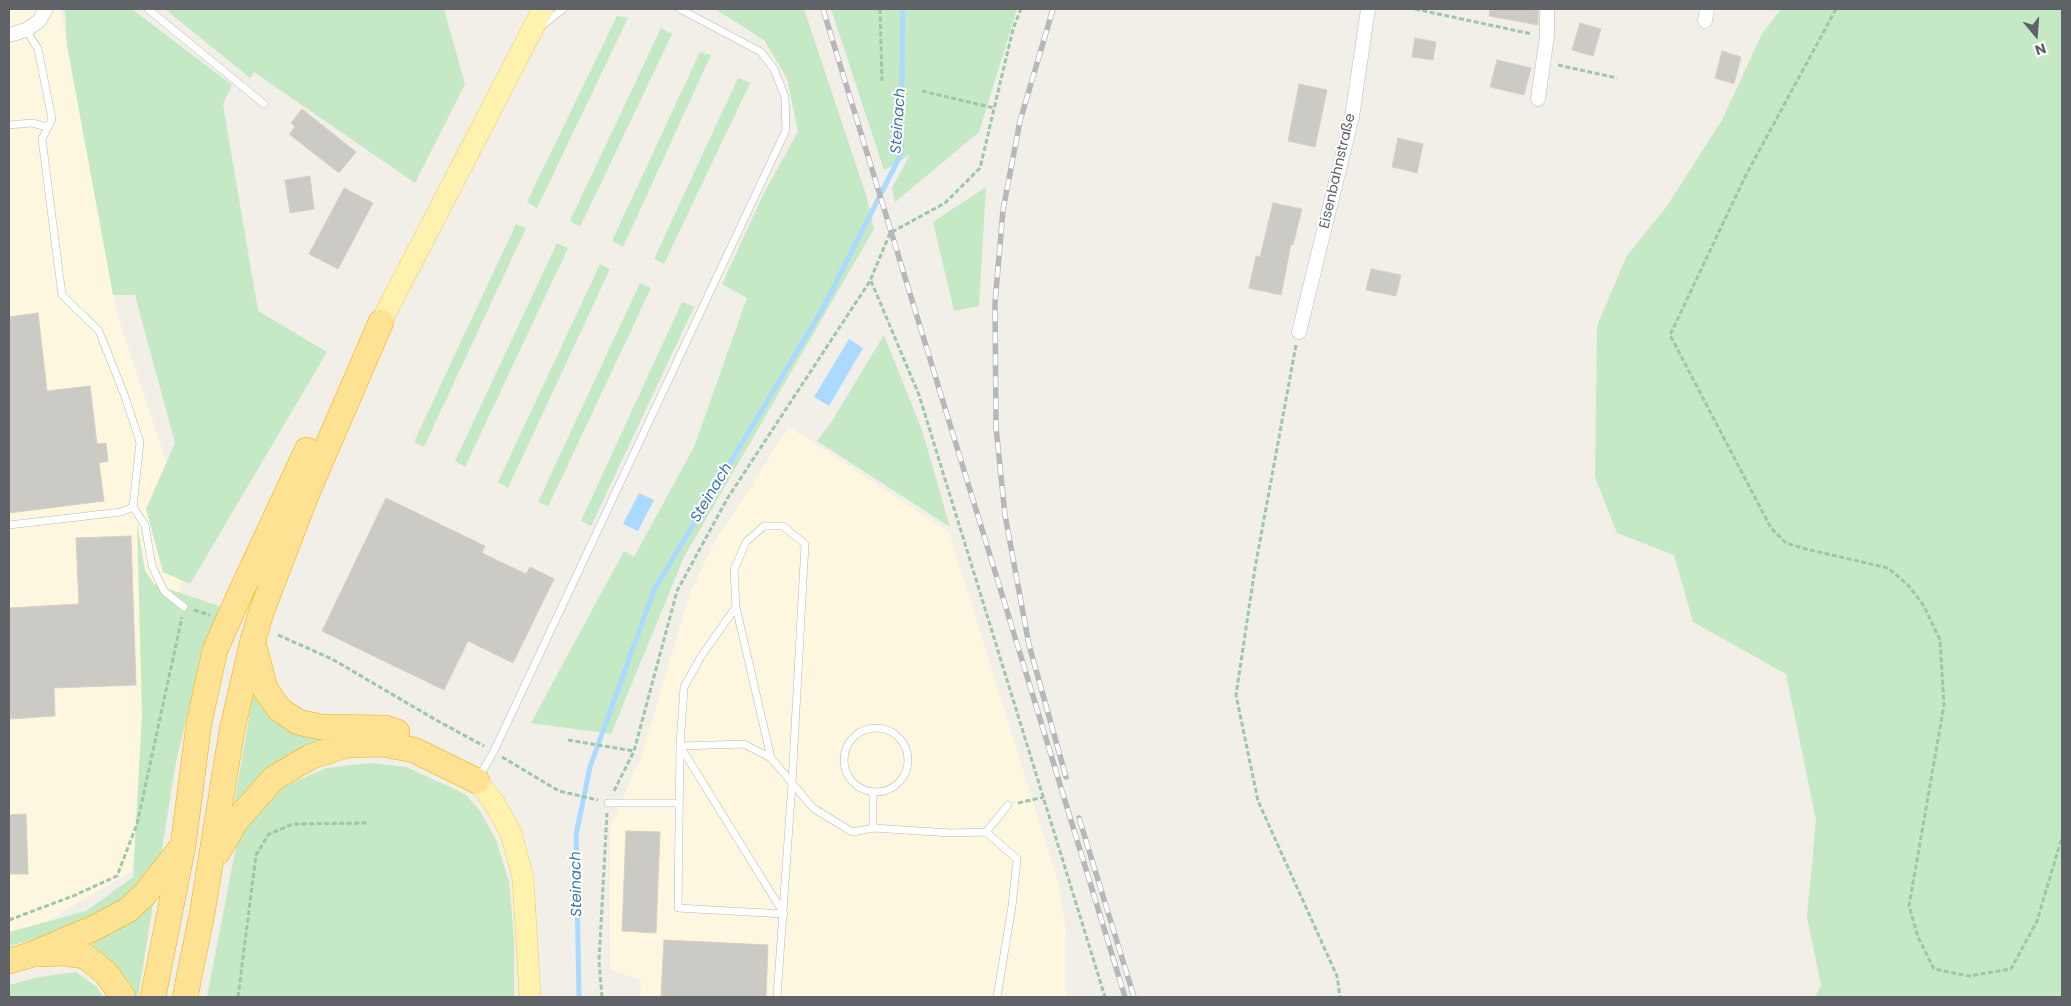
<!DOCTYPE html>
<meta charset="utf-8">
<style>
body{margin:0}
#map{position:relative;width:2071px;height:1006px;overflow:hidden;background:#f1efe8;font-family:Poppins,sans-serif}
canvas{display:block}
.frame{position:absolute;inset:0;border:10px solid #5f6368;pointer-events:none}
.north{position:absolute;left:2011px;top:10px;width:50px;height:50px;-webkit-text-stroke:4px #fff;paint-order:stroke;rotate:162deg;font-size:14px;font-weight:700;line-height:20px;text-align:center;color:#5f6368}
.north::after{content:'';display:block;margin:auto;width:18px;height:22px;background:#5f6368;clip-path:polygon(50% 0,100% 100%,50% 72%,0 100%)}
</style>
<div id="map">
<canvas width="2071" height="1006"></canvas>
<div class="frame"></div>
<div class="north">N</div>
</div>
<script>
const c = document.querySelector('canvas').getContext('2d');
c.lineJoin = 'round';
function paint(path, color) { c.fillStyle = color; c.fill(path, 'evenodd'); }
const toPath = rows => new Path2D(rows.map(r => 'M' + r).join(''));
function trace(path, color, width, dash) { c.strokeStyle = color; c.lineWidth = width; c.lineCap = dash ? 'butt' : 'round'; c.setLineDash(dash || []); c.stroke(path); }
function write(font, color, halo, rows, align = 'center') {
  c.font = font + ' Poppins,sans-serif'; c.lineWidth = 4; c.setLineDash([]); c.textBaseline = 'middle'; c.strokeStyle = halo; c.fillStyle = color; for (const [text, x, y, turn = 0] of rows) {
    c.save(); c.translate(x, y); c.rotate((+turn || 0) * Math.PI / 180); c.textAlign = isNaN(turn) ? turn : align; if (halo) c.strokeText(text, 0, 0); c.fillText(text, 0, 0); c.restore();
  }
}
paint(toPath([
 [9,9,60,9,117,314,168,467,182,575,131,871,44,923,9,932],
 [789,427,949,532,1059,885,1066,932,1066,997,640,997,641,980,610,970,610,826,640,760,690,593,714,543]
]), '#fef7e0');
paint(toPath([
 [65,9,132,9,232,85,223,104,258,311,327,352,190,584,163,572,146,509,175,443,135,295,113,295,67,45],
 [165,9,444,9,465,84,415,183,254,72,250,78],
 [715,9,804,9,867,198,874,229,684,557,611,734,531,723,624,551,634,557,694,447,747,298,722,284,765,191,798,132,787,78,764,40],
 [831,9,1017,9,979,132,895,202,892,188,910,155,884,170],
 [1781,9,2062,9,2062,997,1815,997,1821,985,1807,917,1816,820,1786,674,1693,622,1674,555,1617,533,1595,477,1597,326,1626,257,1667,206,1722,120,1762,34],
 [617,16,628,18,537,208,527,202],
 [661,28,672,34,580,227,570,221],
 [700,52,711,55,623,247,612,241],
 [738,78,750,83,664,264,654,259],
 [986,187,979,306,954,311,933,222],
 [516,224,526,228,424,447,414,442],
 [557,243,568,248,465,467,455,461],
 [600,264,610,269,508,488,498,482],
 [640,283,651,288,548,507,538,502],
 [682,302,694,307,591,526,581,521],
 [884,335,922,430,950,527,817,441,832,421],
 [137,523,145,570,154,584,222,607,195,683,176,762,138,997,135,997,131,984,97,954,84,927,9,946,9,932,86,911,133,877,142,715],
 [254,689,331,737,269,768,234,804],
 [371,763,406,767,465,794,480,811,496,840,509,882,514,938,514,997,207,997,240,826,280,788,326,768],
 [76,972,97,987,103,997,9,997,9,985,39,977]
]), '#c5e8c5');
paint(toPath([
 [849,339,863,348,829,406,814,397],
 [639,493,654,500,638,531,623,524]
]), '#aadaff');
trace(toPath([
 [579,997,576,835,590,767,654,590,824,306,901,154,903,9]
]), '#aadaff', 5);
const building = toPath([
 [1490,9,1538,10,1538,25,1489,16,1490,9],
 [1580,23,1601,29,1593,56,1572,50,1580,23],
 [1415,38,1436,42,1433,60,1412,57,1415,38],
 [1722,51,1741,57,1734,84,1715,78,1722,51],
 [1497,60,1531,68,1524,95,1490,87,1497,60],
 [1299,84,1327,90,1315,147,1288,141,1299,84],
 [302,109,356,152,339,173,289,134,295,127,291,123,302,109],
 [1398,138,1423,144,1417,173,1392,167,1398,138],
 [310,176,314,209,290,213,285,180,310,176],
 [344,188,373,203,338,269,309,254,344,188],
 [1273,203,1302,209,1293,245,1291,244,1281,295,1249,288,1256,256,1260,257,1273,203],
 [1371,269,1401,275,1396,296,1366,290,1371,269],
 [38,313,47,391,90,386,97,444,106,443,108,461,99,463,104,501,9,513,9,317,38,313],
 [386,498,485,546,482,553,526,574,530,567,554,579,513,663,468,641,444,690,322,631,386,498],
 [131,536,136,685,54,688,55,716,9,719,9,608,79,604,76,538,131,536],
 [26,814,28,874,9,874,9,815,26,814],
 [626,831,660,832,656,933,622,931,626,831],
 [664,940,768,945,766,997,661,997,664,940]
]);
paint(building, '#cccac5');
trace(building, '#d6d1c6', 1);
const lane = toPath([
 [148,9,264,104],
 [544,24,563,9],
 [26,30,38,49,52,119,42,139,62,295,99,331,124,394,140,442,133,507,145,525,152,566,164,591,184,607],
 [9,125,32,123,48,127],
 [9,525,121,512,133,507],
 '844 760a32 32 0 1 1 64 0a32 32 0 1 1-64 0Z',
 [680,746,784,914,678,908,680,746,684,687,702,655,736,607],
 [680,746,744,744,771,758],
 [479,777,494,751,786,130,785,97,774,69,761,52,680,9],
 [608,803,679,803],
 [873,828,873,792],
 [986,832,1008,805],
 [777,997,792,783,805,544,783,526,764,526,746,542,734,570,736,607,771,758,813,808,852,832,873,828,951,833,986,832,1017,859,1012,906,997,997]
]);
const street = toPath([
 [1705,21,1707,9],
 [9,35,26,30,39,21,46,9],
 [1538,99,1547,36,1547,9],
 [1299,332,1352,117,1368,9]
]);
const primary = toPath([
 [381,322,543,9],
 [477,781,493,801,511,833,523,878,530,997]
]);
const highway = toPath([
 [239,596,307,450],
 [262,610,307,493,381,322],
 [254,646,265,689,279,709,298,722,321,727,386,728,397,732],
 [218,852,236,821,274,778,310,757,347,745,383,744,414,750,477,781],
 [42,954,63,953,85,956,106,973,123,997],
 [9,961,30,955,94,928,128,910,146,893,181,848],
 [153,997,183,846,199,723,215,650],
 [185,997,202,914,232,730,253,640]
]);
trace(lane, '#b5b8bc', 8);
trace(street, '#b5b8bc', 15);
trace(primary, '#f2c960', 22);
trace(highway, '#f9ab00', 26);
trace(toPath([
 [880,9,882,81],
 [1415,9,1532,34],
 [1836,9,1746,175,1670,335,1771,528,1786,543,1806,549,1888,568,1908,585,1924,606,1940,640,1944,705,1909,906,1918,937,1934,969,1969,976,2011,969,2037,921,2062,837],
 [1558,65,1617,78],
 [922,91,994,108],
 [871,281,919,395,1105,997],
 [1296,345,1255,568,1236,695,1258,801,1337,976,1340,997],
 [194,610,210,615],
 [278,635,332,659,436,720,484,746],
 [568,740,634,751],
 [502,757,559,791,598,800],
 [614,791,634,751,677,591,727,499,870,281,890,233,945,203,980,168,1013,29,1021,9],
 [1018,803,1044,797],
 [9,920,73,896,117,876,137,824,182,617],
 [238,997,256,855,269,834,293,824,368,823],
 [602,997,599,961,607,813]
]), '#9cc7a9', 3, [5, 2.5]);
trace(lane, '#fff', 7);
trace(street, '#fff', 14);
trace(primary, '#fff2af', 21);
trace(highway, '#fde293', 25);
const rail = toPath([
 [823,9,1125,997],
 [1053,9,1020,121,1003,210,995,303,996,428,1005,515,1029,645,1066,777],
 [1079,818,1134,997]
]);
trace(rail, '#b6b7b8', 5.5);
trace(rail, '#fff', 4, [11]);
const highwayBridge = toPath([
 [253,640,262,610],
 [215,650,239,596]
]);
trace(highwayBridge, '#f9ab00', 26, []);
trace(highwayBridge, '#fde293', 25);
write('14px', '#5f6368', '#fff', [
 ["Eisenbahnstraße",1338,171,-77]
]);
write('italic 15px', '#4174aa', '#fff', [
 ["Steinach",899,121,-86],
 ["Steinach",712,493,-59],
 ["Steinach",577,884,-91]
]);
</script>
